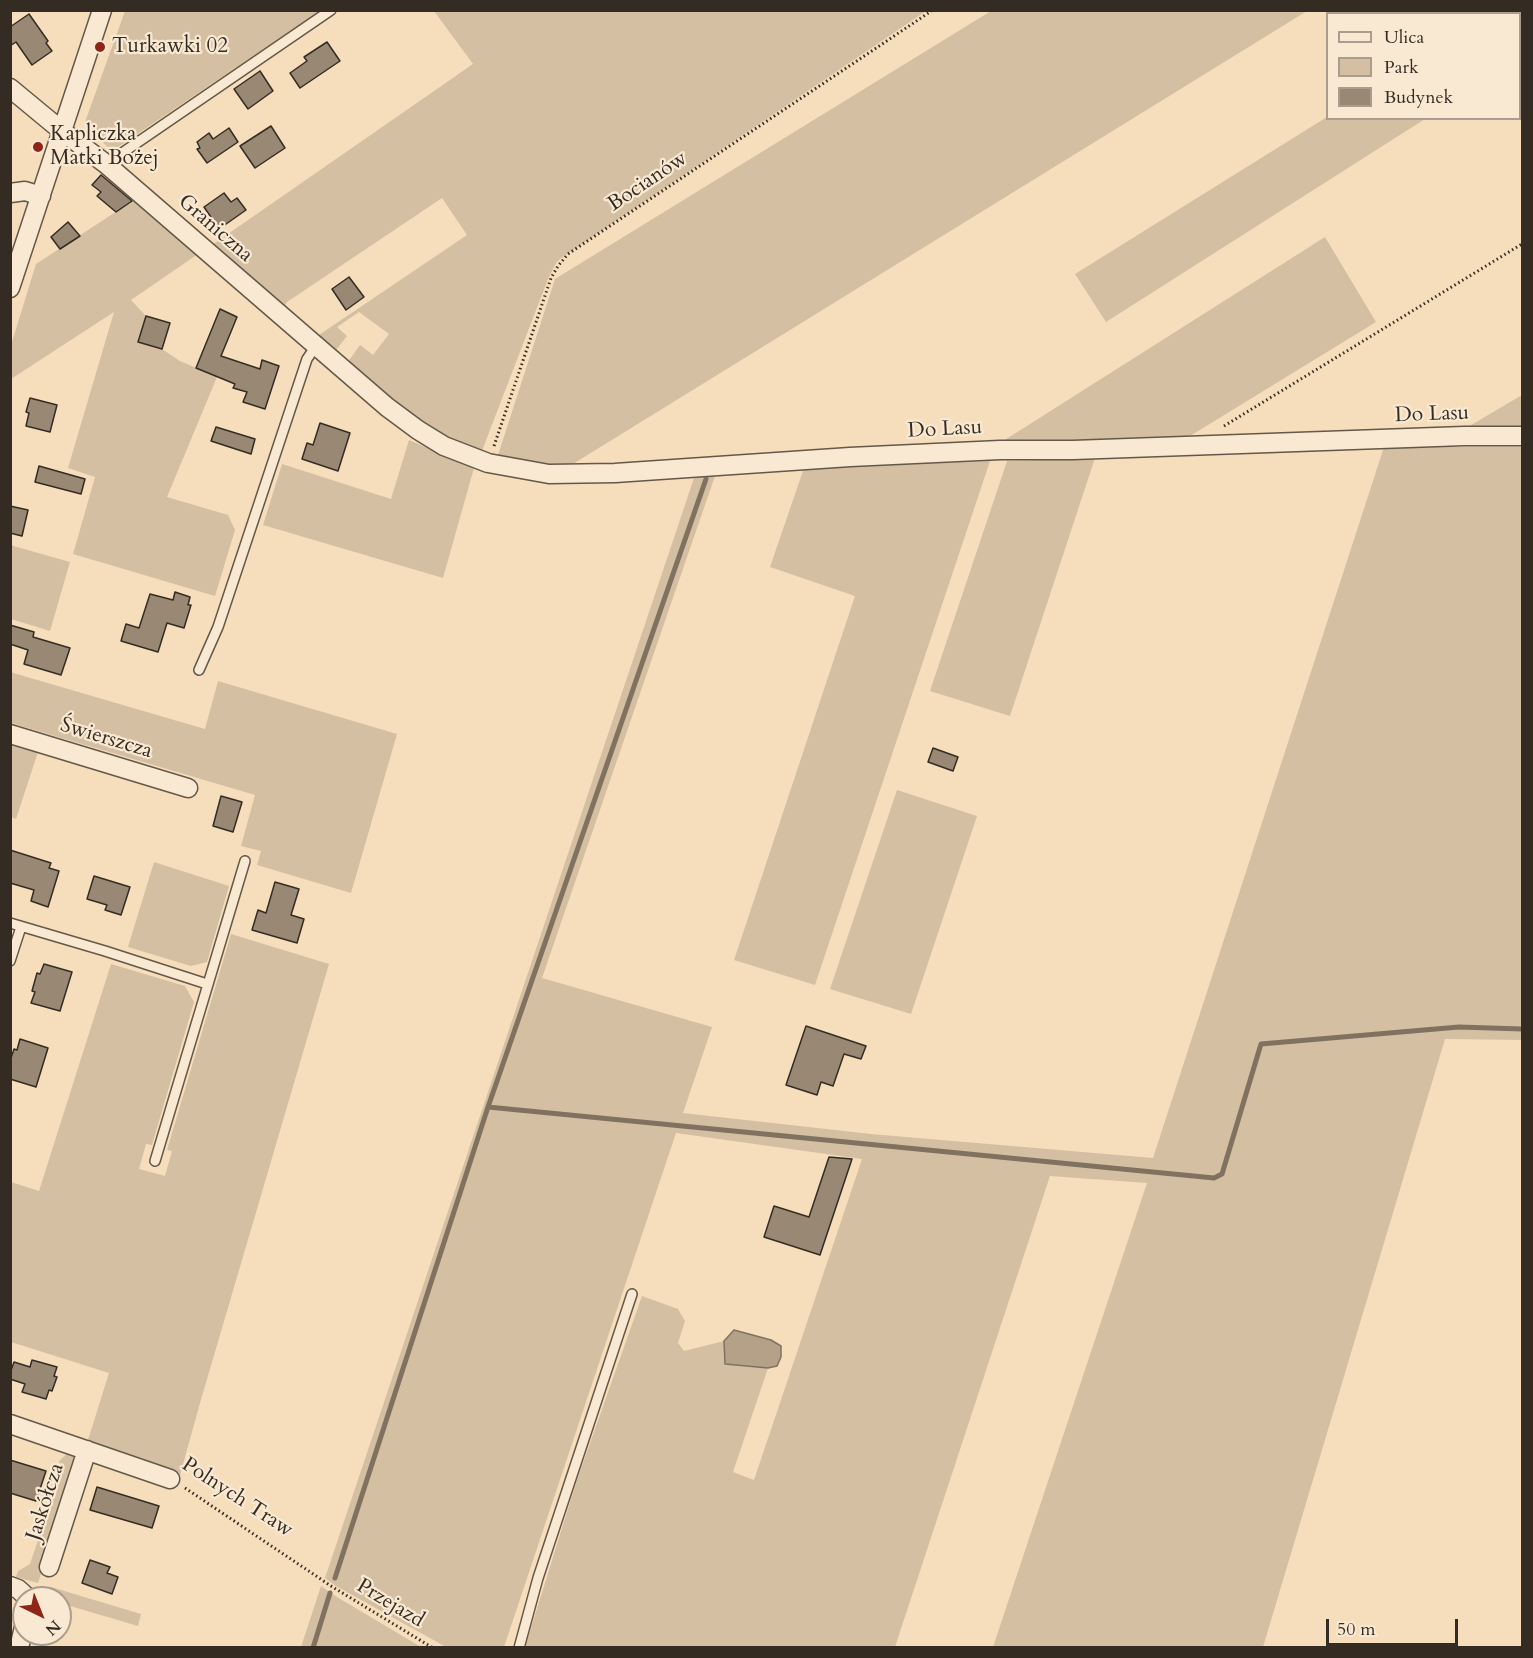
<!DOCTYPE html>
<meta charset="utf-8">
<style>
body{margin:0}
#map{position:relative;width:1533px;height:1658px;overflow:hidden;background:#f6ddbc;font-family:Cardo,serif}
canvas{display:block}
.frame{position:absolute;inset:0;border:12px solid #342c23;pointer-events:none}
.legend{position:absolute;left:1326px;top:12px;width:195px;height:108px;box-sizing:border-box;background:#f9e9d3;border:2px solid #aa9d8d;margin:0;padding:8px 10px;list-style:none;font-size:18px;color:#342c23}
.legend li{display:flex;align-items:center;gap:12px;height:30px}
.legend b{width:30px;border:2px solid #aa9d8d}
.north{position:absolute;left:12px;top:1586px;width:60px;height:60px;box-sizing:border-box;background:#f9e9d3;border:2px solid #aa9d8d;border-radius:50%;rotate:137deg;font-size:16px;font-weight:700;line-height:24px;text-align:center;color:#342c23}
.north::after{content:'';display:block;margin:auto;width:21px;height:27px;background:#8f2418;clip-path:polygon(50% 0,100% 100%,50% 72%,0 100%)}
.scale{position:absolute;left:1326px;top:1619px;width:132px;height:27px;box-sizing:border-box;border:3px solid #342c23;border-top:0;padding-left:8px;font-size:18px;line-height:21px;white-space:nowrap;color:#342c23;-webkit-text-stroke:4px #f9e9d3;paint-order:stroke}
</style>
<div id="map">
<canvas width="1533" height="1658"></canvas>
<div class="frame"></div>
<ul class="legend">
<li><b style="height:8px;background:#f9e9d3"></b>Ulica</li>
<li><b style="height:16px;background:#d5bfa2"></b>Park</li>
<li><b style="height:16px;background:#998873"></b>Budynek</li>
</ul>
<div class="north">N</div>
<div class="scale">50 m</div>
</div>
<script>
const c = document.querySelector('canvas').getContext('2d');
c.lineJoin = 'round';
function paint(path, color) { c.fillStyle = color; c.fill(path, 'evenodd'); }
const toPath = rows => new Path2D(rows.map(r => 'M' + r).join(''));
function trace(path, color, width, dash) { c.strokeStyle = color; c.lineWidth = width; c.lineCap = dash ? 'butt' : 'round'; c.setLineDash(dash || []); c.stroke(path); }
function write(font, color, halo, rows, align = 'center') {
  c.font = font + ' Cardo,serif'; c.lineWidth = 4.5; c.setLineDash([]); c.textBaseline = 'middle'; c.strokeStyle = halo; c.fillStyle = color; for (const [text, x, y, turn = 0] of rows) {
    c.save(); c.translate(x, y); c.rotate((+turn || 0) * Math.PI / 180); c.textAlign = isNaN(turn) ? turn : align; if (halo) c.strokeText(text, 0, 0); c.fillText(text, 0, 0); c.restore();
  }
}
paint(toPath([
 [125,11,125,10,320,11,112,151,88,128,85,122],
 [434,11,926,11,561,258,556,263,548,279,480,456,435,435,347,363,360,345,373,355,389,334,359,312,337,327,347,336,337,349,334,351,316,337,467,235,442,198,287,302,283,309,212,245,473,64],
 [991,11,1307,11,568,467,497,458,555,279],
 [1327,117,1328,118,1425,119,1106,322,1075,274],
 [134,200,198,254,131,300,146,316,139,342,162,349,180,361,217,377,167,497,228,515,235,530,215,596,73,554,95,477,68,468,114,312,11,379,11,345,36,264],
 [1325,237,1376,322,1190,436,1000,443],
 [1522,395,1522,430,1461,431],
 [409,440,474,468,443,578,263,525,282,464,391,499],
 [1384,447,1522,447,1522,1040,1445,1039,1263,1647,993,1647,1147,1183,1050,1176,895,1647,525,1647,577,1480,642,1296,678,1309,685,1321,678,1343,684,1351,724,1341,725,1364,768,1368,733,1472,754,1480,862,1159,676,1133,504,1647,446,1647,336,1586,325,1578,695,475,716,473,542,978,712,1027,683,1113,871,1134,1153,1158],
 [1095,458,1010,716,930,691,1007,461],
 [990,461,815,985,734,960,855,596,770,567,804,468],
 [10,545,70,562,50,631,11,619],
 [10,672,205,729,218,681,397,734,351,893,257,865,261,851,241,846,255,795,11,723],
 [11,744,38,752,16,819,11,817],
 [897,790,977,816,911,1014,830,989],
 [154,862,229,886,207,962,191,966,128,947],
 [231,934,329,964,200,1403,180,1475,88,1440,109,1373,11,1342,11,1182,39,1191,111,964,185,986,194,1002,152,1145,146,1144,139,1169,165,1176,172,1151,167,1150],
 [70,1451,80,1459,38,1583,16,1577,18,1571,30,1564,62,1469,59,1461],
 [321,1586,337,1597,421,1647,301,1647],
 [51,1587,141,1614,138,1626,60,1603,60,1598,47,1598]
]), '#d5bfa2');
const water = toPath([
 [734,1330,771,1340,781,1346,781,1357,777,1366,768,1368,725,1364,724,1341,734,1330]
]);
paint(water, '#b4a188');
trace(water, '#817260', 1.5);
trace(toPath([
 [488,1107,1214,1178,1222,1174,1261,1044,1459,1027,1522,1029],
 [335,1578,488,1107,706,479],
 [313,1648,330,1593]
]), '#817260', 5);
const building = toPath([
 [29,14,48,41,46,43,52,51,32,65,16,42,10,46,10,27,29,14],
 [327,42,340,61,300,88,290,73,307,61,304,57,327,42],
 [260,71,273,91,248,109,234,89,260,71],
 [271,126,285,148,255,168,240,146,271,126],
 [229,128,238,142,207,163,197,149,200,148,197,142,209,133,213,139,229,128],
 [101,175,132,201,116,212,97,196,101,192,92,185,101,175],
 [224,193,231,202,237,198,246,210,219,229,204,207,224,193],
 [68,222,80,236,60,249,51,237,68,222],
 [349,277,364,297,346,310,332,289,349,277],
 [220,309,237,317,221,356,260,369,262,360,279,366,265,409,243,402,247,392,233,388,235,384,196,368,220,309],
 [146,316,170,323,162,349,138,342,146,316],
 [30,398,57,405,50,432,26,426,29,413,26,412,30,398],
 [320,423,350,433,338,471,302,459,307,443,313,445,320,423],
 [216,427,255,439,251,454,211,441,216,427],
 [39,466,85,479,81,494,35,482,39,466],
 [10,506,28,510,22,536,10,533,10,506],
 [175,592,190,597,188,605,191,605,184,628,167,623,158,652,121,641,126,624,139,628,150,594,173,600,175,592],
 [10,625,34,632,33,637,70,648,61,675,24,664,28,650,10,644,10,625],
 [933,748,958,757,953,771,928,762,933,748],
 [221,796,242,802,233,832,213,826,221,796],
 [10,850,51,863,49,868,59,871,48,907,31,901,34,890,10,883,10,850],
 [94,876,130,887,121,915,105,910,107,905,87,899,94,876],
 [275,882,299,889,291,915,304,919,297,943,252,930,258,910,266,913,275,882],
 [44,964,72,972,60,1011,31,1003,35,992,32,991,37,973,40,974,44,964],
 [806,1026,866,1046,861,1059,844,1054,833,1086,821,1082,817,1095,786,1085,806,1026],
 [20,1039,48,1048,36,1087,10,1079,10,1061,14,1049,17,1050,20,1039],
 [829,1157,852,1159,820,1255,764,1237,774,1206,809,1217,829,1157],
 [32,1360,57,1367,54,1376,57,1377,52,1391,49,1390,46,1399,22,1392,25,1384,10,1379,10,1373,14,1362,30,1367,32,1360],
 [10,1460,46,1471,36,1501,10,1493,10,1460],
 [97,1487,159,1506,152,1528,90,1510,97,1487],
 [90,1560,110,1567,107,1573,118,1577,112,1594,82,1583,90,1560]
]);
paint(building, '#998873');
trace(building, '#342c23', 1.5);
const lane = toPath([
 [106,164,331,10],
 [199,670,218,627,307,359,316,346],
 [10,923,105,951,207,984],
 [10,961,21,927],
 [155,1161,245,861],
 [519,1648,538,1578,632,1294]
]);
const street = toPath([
 [10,88,62,131,106,164,387,407,418,430,444,446,488,463,549,474,615,473,850,457,1000,450,1073,450,1464,436,1522,436],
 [10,193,25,191,41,196],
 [10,288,102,10],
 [10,734,188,788],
 [10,1424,170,1479],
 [49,1567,87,1450],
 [10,1586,18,1589,28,1598],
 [19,1648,24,1627]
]);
trace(lane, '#645849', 12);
trace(street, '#645849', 21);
trace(toPath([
 [1224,426,1522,244],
 [494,446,551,278,558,266,568,254,933,10],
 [185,1488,331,1586,433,1648]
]), '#342c23', 3, [1.5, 3]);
trace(lane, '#f9e9d3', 9);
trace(street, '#f9e9d3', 18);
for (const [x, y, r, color] of [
 [100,47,6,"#8f2418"],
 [38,147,6,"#8f2418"]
]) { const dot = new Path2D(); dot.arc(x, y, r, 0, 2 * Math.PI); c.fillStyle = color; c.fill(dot); trace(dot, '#f9e9d3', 2); }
write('21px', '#342c23', '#f9e9d3', [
 ["Turkawki 02",112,47],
 ["Kapliczka",50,135],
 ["Matki Bożej",50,159]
], 'left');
write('21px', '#342c23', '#f9e9d3', [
 ["Bocianów",648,182,-34],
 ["Graniczna",215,229,41],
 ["Do Lasu",1432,415,-2],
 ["Do Lasu",945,430,-3],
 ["Świerszcza",106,739,17],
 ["Polnych Traw",237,1498,33],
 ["Jaskółcza",46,1502,-72],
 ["Przejazd",390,1604,31]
]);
</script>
